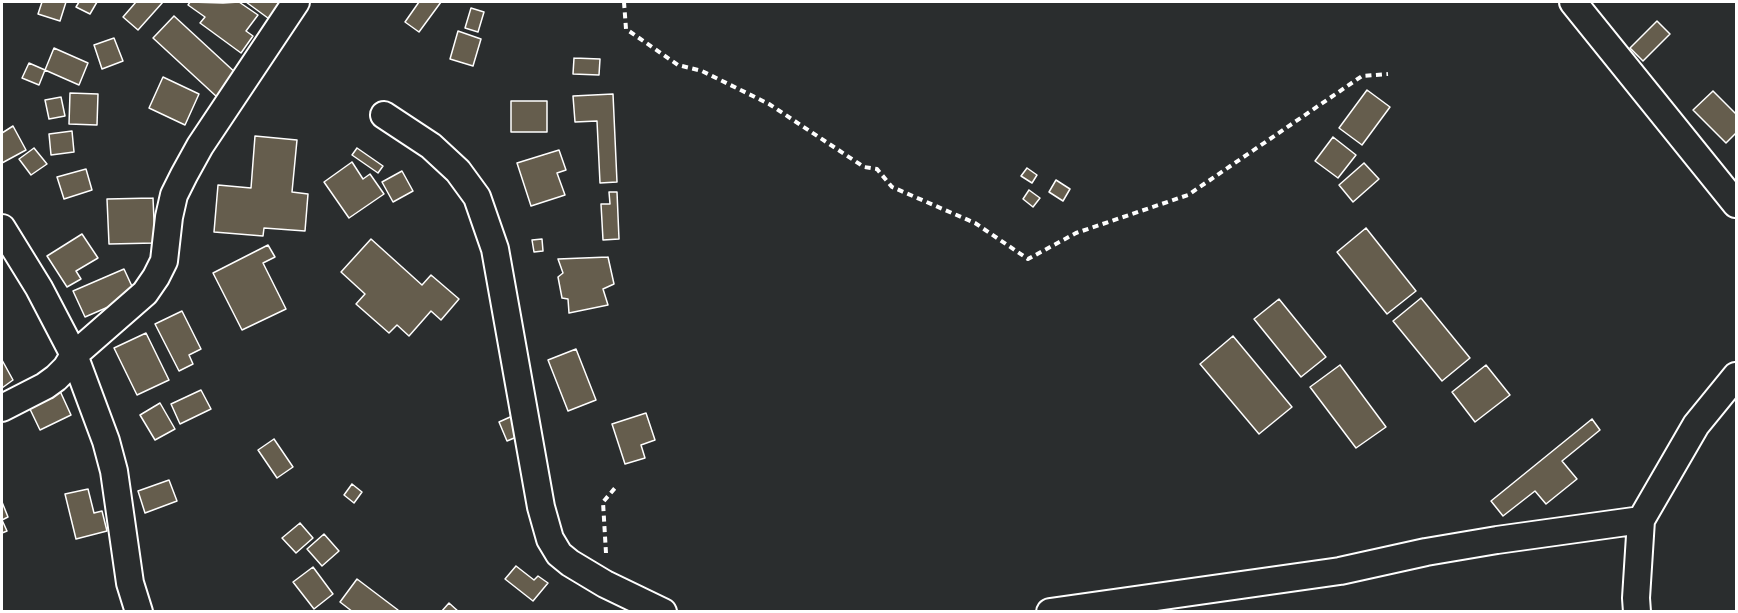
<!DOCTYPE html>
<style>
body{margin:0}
#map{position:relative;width:1738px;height:613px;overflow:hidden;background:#2a2d2e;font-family:Kalam,sans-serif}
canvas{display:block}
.frame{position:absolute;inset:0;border:3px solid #fff;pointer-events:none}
</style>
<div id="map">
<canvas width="1738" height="613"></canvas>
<div class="frame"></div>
</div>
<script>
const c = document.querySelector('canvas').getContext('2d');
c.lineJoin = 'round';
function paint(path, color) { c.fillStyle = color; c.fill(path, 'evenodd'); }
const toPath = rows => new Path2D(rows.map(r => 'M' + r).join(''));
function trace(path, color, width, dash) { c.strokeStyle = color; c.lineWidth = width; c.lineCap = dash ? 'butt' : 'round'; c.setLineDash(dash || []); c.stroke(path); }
const building = toPath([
 [42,2,66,2,60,21,38,14,42,2],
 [79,2,97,2,90,14,76,7,79,2],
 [136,2,163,2,138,30,123,17,136,2],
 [190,2,223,3,239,2,258,15,246,31,253,36,241,53,200,23,205,17,188,5,190,2],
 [246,2,287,2,272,21,246,2],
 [419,2,441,2,419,32,405,22,419,2],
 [471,8,484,12,478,32,465,28,471,8],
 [174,16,238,75,217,97,153,38,174,16],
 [1657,21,1670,34,1643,61,1630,48,1657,21],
 [458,31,481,39,473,66,450,59,458,31],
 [114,38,123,61,102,69,94,45,114,38],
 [54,48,88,63,79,85,45,70,54,48],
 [574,58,600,59,599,75,573,74,574,58],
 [29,63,45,70,39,85,22,78,29,63],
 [163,77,199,94,185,125,149,108,163,77],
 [1367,90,1390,107,1362,145,1339,128,1367,90],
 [1713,91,1736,114,1736,133,1726,143,1693,110,1713,91],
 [70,93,98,94,97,125,69,124,70,93],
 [613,94,617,182,600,183,597,121,575,122,573,96,613,94],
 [61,97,65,116,49,119,45,100,61,97],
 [511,101,547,101,547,132,511,132,511,101],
 [13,126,26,150,2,163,2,133,13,126],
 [72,131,74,152,51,155,49,134,72,131],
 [255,136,297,140,292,192,308,194,305,231,264,228,263,236,214,232,218,185,251,188,255,136],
 [1333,137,1356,155,1338,178,1315,161,1333,137],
 [34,148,47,164,31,175,19,159,34,148],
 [357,148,383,166,378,173,352,155,357,148],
 [559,150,566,170,557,173,565,195,531,206,517,163,559,150],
 [352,162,363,179,370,174,384,194,349,218,324,182,352,162],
 [1364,163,1379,179,1353,202,1339,185,1364,163],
 [1027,168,1037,175,1032,183,1021,176,1027,168],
 [86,169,92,190,64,199,57,177,86,169],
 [402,171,413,191,393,202,382,182,402,171],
 [1056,180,1070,189,1063,201,1049,192,1056,180],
 [1029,190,1040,198,1033,207,1023,199,1029,190],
 [609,192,617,192,619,239,603,240,601,204,610,204,609,192],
 [153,198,155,243,109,244,107,199,153,198],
 [1366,228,1416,291,1387,314,1337,252,1366,228],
 [82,234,98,258,76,271,81,279,67,287,47,256,82,234],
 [371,239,422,285,431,275,459,299,441,320,431,311,409,336,397,325,389,333,356,304,365,294,341,272,371,239],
 [542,239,543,251,534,252,532,240,542,239],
 [268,245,275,257,263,263,286,309,242,330,213,273,268,245],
 [608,257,614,284,603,289,608,305,569,313,568,299,562,298,558,277,563,273,558,259,608,257],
 [124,269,136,295,85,317,73,291,124,269],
 [1421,298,1470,358,1442,381,1393,321,1421,298],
 [1279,299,1326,357,1301,377,1254,319,1279,299],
 [182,311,201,349,189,355,193,364,179,371,155,324,182,311],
 [146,333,169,380,137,395,114,348,146,333],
 [1233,336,1292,407,1259,434,1200,364,1233,336],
 [576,349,596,400,568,411,548,360,576,349],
 [2,360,13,380,2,388,2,360],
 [1340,365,1386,427,1356,448,1310,387,1340,365],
 [1486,365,1510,395,1475,422,1452,392,1486,365],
 [201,390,211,409,180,424,171,404,201,390],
 [60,391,71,415,40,430,28,405,60,391],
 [160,403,175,429,155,440,140,415,160,403],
 [519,413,526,433,507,441,499,422,519,413],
 [646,413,655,440,641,445,645,458,625,464,612,424,646,413],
 [1592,419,1600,430,1562,461,1577,479,1546,504,1535,491,1503,516,1491,501,1592,419],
 [274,439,293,467,277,478,258,450,274,439],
 [169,480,177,501,145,513,138,491,169,480],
 [352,484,362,492,354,503,344,495,352,484],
 [88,489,94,513,102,511,107,531,76,539,65,494,88,489],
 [2,502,8,517,2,520,7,531,2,533,2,502],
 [300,523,313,538,296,553,282,538,300,523],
 [324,534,339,551,322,566,307,549,324,534],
 [516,566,534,580,538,576,548,583,533,601,505,579,516,566],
 [313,567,333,594,314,609,293,582,313,567],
 [357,579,398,610,397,612,353,612,340,602,357,579],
 [449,603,459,612,441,612,449,603]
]);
paint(building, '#655d4d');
trace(building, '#fff', 1.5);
const minor = toPath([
 [1573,2,1736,204],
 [384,115,431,146,458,171,477,197,495,249,541,507,550,539,559,554,570,563,605,584,663,612],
 [2,228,39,288,74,355,106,441,114,471,130,583,139,612],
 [2,408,45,386,56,378,66,368,74,355,145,293,156,277,164,261,169,217,174,195,184,175,200,146,296,2],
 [1050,612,1340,571,1426,552,1497,540,1641,520],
 [1637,612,1636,598,1641,520,1696,425,1736,376]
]);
trace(minor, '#fff', 30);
trace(toPath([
 [624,2,626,29,678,65,702,71,769,104,864,167,877,169,892,187,975,223,1028,259,1076,233,1188,195,1362,76,1388,74],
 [606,553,603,502,615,488]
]), '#fff', 4, [6, 4.5]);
trace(minor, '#2a2d2e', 26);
</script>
